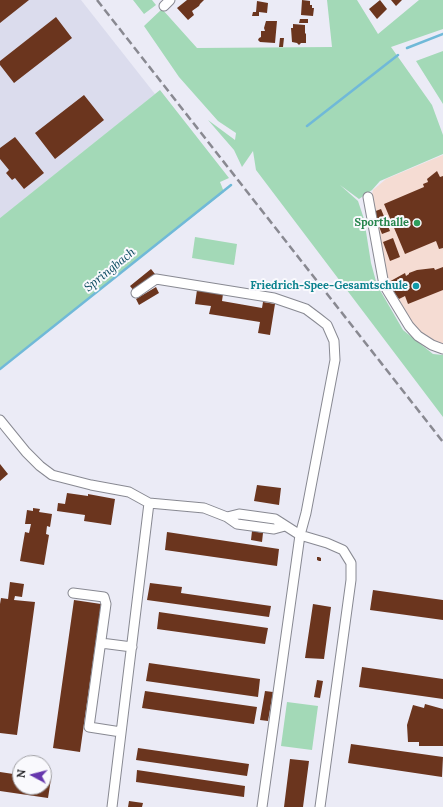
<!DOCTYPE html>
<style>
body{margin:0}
#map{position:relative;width:443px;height:807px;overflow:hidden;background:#ebebf6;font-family:Lora,serif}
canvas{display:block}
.north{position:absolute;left:12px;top:755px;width:40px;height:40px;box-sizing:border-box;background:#f9f9fd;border:1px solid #a1a1a5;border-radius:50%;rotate:277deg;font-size:11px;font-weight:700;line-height:16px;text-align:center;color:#1d1d21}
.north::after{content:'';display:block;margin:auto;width:14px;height:18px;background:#6637ae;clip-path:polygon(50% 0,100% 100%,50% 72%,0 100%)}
</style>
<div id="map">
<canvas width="443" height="807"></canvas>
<div class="north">N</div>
</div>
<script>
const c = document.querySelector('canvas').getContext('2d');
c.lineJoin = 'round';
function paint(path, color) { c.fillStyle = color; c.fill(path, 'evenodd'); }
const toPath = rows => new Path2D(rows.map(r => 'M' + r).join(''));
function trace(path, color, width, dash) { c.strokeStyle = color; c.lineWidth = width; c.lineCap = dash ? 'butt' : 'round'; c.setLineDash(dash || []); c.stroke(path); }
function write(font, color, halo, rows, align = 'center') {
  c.font = font + ' Lora,serif'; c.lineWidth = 4; c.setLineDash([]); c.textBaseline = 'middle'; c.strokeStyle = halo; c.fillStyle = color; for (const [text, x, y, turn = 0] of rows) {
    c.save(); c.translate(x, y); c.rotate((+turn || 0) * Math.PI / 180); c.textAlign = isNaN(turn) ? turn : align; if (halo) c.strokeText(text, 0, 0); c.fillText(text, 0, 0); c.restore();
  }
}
paint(toPath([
 [0,0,81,0,155,94,0,218]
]), '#dbdced');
paint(toPath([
 [443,155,443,347,437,345,414,327,385,284,370,202,373,190,386,179]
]), '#f5dcd3');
paint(toPath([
 [133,0,152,0,156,5,144,14],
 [327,0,357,0,378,34,419,0,443,0,443,29,391,47,432,105,443,135,443,154,380,181,372,190,359,199,340,185,358,201,364,219,371,263,377,285,403,330,433,354,443,355,443,417,256,170,257,170,256,170,253,151,242,167,234,150,208,120,235,140,236,133,218,121,179,77,144,26,162,9,197,48,332,47],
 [443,51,443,104,416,61],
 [160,90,229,178,220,182,224,192,0,368,0,218],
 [195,237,237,244,234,265,192,258],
 [287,702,318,706,312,750,281,746]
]), '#a3d9b7');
trace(toPath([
 [407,48,443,34],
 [307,126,398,55],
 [0,369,231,185]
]), '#70b9d8', 2.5);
paint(toPath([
 [0,0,29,0,0,23],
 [187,0,204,0,200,4,199,6,192,11,194,15,188,20,177,8],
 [302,0,310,1,310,5,312,5,312,8,314,8,313,16,301,15],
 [380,0,387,9,377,19,369,9],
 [391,0,402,0,396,6],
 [257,1,268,3,267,13,259,12,259,16,252,16,253,12,256,12],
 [56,17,72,38,14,83,0,65,0,61],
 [300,19,308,19,308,23,299,23],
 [266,21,277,21,275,43,260,42,258,40,259,38,261,37,261,31,265,31,264,28],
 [293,24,305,25,305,33,306,34,306,43,301,43,299,45,297,43,292,42,291,28,293,28],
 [280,38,284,38,283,47,279,47],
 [84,95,104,120,55,159,35,133],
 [15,137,44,173,24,189,15,178,12,180,6,173,9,170,0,159,0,148],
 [437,171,440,177,443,176,443,248,439,249,436,241,405,254,384,204,424,187,423,184,428,182,427,179],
 [381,209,390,231,382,234,373,212],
 [393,238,400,257,390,261,383,242],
 [443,267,443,290,408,304,405,296,399,299,387,283,405,273,406,276,409,274,409,273,417,270,434,268,435,270],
 [151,269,155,274,134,291,130,286],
 [156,287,159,293,139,305,136,299],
 [197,290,223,294,222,301,262,308,263,302,275,304,270,335,258,333,260,322,209,314,211,306,195,304],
 [0,464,8,474,0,481],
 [257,485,281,488,279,505,254,501],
 [67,493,88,496,88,494,115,499,111,525,84,521,85,515,57,511,58,503,65,504],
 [33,508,40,509,39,512,52,514,50,527,47,526,46,534,49,535,44,565,20,561,25,532,29,533,31,524,25,524,27,510,33,511],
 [252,531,263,533,262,542,251,540],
 [167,532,279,549,277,566,165,550],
 [317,557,319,557,321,558,321,561,319,561,317,560],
 [10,582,24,584,22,597,15,596,14,600,35,602,17,735,0,733,0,604,1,598,8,599],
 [150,583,182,587,181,593,271,606,269,617,147,600],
 [373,590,443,600,443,620,370,610],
 [74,600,101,604,80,752,53,748],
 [313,604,331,607,324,659,305,658],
 [159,612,268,628,265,644,157,629],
 [149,663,260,679,258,697,146,681],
 [362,667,443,679,443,699,359,687],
 [317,680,323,681,320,698,314,697],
 [145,691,257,707,254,724,142,708],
 [265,691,273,692,268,721,260,720],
 [425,704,443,709,443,746,419,746,419,742,408,742,407,725,413,705,424,708],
 [351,744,443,757,442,777,348,763],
 [138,748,249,764,247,776,136,760],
 [290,759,309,761,303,807,284,807],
 [137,770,245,786,244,797,136,782],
 [0,772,20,775,20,787,44,787,44,778,51,779,48,798,0,791],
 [129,801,143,803,142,807,128,807]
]), '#6b351e');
const minor = toPath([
 [164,6,170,0],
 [368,197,384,285,409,326,418,336,432,345,443,349],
 [136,293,156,279,274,298,306,309,318,318,327,325,334,341,335,360,306,513,300,535,262,807],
 [0,420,26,452,40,466,52,475,91,485,129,492,149,503,112,807],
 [149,503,204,508,227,517,239,514,275,519,300,535,327,543,343,550,351,563,351,580,320,807],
 [227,517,237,524,274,529,285,526],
 [73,593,104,597,106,604,89,727,121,732],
 [101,643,132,647]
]);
trace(minor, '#888992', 11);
trace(minor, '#fff', 9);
trace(toPath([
 [97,0,443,442]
]), '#898991', 2.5, [8, 4]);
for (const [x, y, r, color] of [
 [417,223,4,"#2e9e5b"],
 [416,286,4,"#0f9aa8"]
]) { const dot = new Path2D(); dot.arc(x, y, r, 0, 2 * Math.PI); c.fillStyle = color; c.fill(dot); trace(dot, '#f9f9fd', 1.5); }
write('bold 11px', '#27864d', '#f9f9fd', [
 ["Sporthalle",409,223]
], 'right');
write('bold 11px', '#0d838f', '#f9f9fd', [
 ["Friedrich-Spee-Gesamtschule",408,286]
], 'right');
write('italic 12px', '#06475d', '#f9f9fd', [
 ["Springbach",110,270,-39]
]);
</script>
